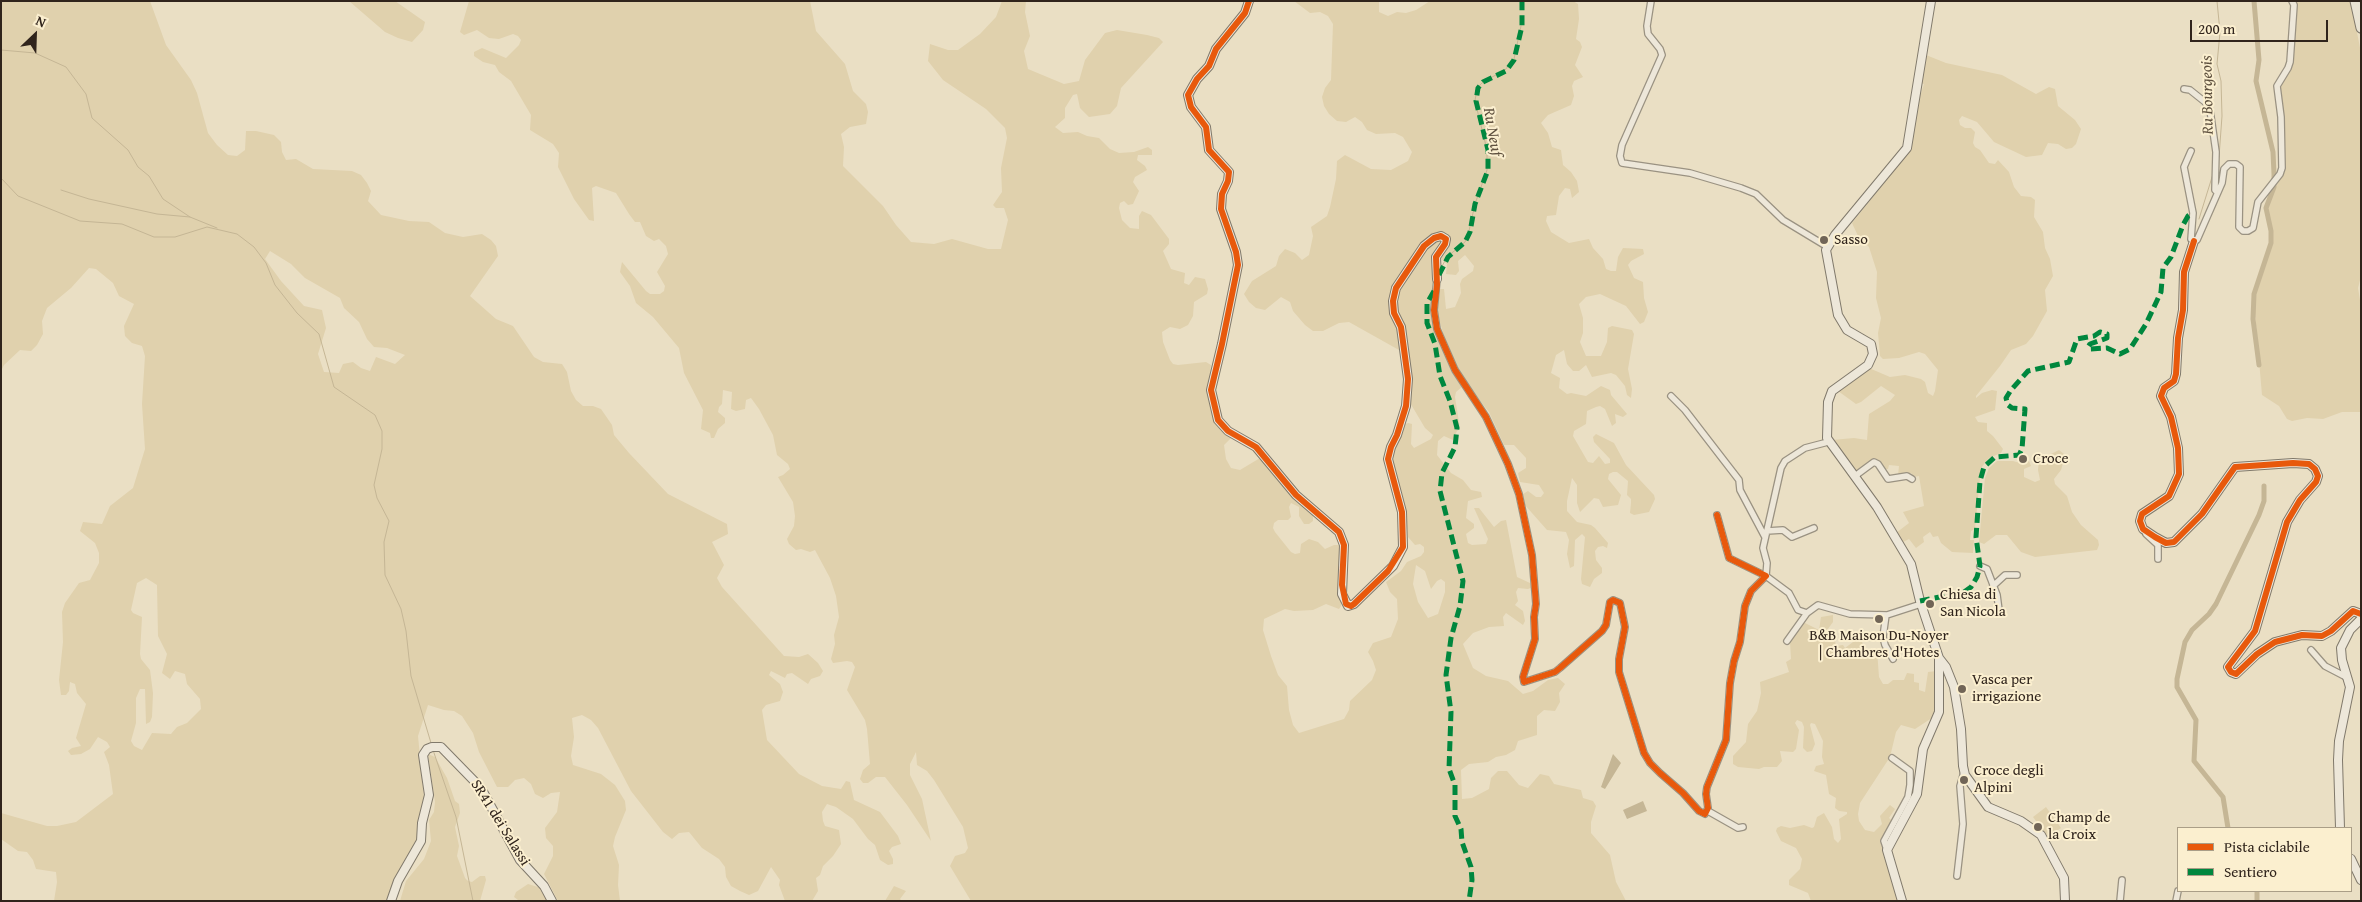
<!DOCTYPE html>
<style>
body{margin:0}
#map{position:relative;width:2362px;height:902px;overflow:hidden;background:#eadfc4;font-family:"Gentium Book Plus",serif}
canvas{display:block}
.frame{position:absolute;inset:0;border:2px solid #30241c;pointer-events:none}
.legend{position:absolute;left:2177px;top:827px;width:175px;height:65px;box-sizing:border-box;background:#fbefcf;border:1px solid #aa9e87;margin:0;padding:6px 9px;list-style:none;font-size:15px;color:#30241c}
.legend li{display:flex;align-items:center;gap:10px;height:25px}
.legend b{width:25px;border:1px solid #aa9e87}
.north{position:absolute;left:10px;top:10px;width:50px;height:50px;-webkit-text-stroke:4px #fbefcf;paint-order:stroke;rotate:24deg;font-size:14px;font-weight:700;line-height:20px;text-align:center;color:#30241c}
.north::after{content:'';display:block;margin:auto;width:18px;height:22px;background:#30241c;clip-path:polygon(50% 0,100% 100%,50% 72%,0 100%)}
.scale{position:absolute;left:2190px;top:20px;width:138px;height:22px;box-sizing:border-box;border:2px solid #30241c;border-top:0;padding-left:6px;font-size:15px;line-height:18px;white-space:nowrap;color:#30241c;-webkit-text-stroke:4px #fbefcf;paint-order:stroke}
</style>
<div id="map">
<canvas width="2362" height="902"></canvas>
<div class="frame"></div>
<ul class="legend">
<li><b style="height:6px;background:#e8590c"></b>Pista ciclabile</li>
<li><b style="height:6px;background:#00873e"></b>Sentiero</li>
</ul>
<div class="north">N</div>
<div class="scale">200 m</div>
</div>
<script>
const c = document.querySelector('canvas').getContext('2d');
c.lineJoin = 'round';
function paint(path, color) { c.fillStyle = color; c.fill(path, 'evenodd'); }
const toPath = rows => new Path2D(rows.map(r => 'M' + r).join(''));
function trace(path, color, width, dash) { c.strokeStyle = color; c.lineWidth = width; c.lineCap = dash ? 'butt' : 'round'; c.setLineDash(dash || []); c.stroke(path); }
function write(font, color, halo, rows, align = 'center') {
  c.font = font + ' "Gentium Book Plus",serif'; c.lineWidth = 4; c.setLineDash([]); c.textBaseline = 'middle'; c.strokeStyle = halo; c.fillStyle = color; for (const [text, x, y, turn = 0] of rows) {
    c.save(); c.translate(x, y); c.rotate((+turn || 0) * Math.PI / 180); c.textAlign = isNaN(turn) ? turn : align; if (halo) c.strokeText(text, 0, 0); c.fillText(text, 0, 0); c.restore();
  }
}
paint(toPath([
 [1,1,150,1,166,45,191,80,197,93,208,133,217,145,228,155,237,156,245,150,246,131,256,131,274,135,281,142,282,152,286,160,296,159,313,169,352,171,361,175,367,183,371,191,368,201,381,215,409,221,429,222,445,233,463,237,482,234,491,240,496,246,498,256,470,296,496,319,513,326,534,357,543,362,562,364,567,372,571,391,576,400,583,406,593,406,601,409,612,425,614,435,629,453,668,494,727,524,728,534,712,542,724,565,717,578,722,587,784,656,799,657,808,654,818,663,823,671,820,676,811,679,808,684,792,673,787,674,785,678,771,671,769,675,780,684,783,692,780,701,766,705,762,710,767,740,799,774,822,786,841,789,846,781,850,782,854,800,880,812,898,836,901,844,892,847,889,851,893,859,893,864,888,865,880,860,875,845,868,839,853,819,836,807,827,804,822,812,823,821,825,826,839,830,841,844,833,856,823,866,820,875,816,878,818,891,812,901,785,901,779,885,780,880,771,867,758,891,749,895,740,891,731,886,726,877,725,867,719,859,702,848,689,832,679,833,672,839,663,832,631,791,598,728,591,720,582,715,572,718,574,737,571,756,573,765,601,774,615,785,625,801,626,810,615,837,613,846,619,865,618,885,620,901,558,901,544,874,553,856,553,846,546,838,545,828,557,812,560,792,551,793,543,798,535,794,531,784,524,778,515,780,508,787,497,787,479,752,473,733,462,716,454,711,444,710,428,705,418,736,424,798,418,837,386,901,54,901,57,882,56,872,36,869,33,860,27,852,18,851,1,839,1,813,47,826,57,826,76,822,113,794,109,765,104,752,110,747,107,742,98,737,90,749,81,754,71,755,68,751,72,748,81,746,76,738,86,704,77,693,75,684,70,682,69,691,66,695,61,695,59,680,63,642,62,612,65,603,79,583,90,580,99,563,99,553,95,543,80,531,83,522,102,524,110,506,133,488,145,449,142,404,145,356,142,346,132,343,125,336,124,326,134,304,119,296,113,283,96,269,89,268,71,288,47,308,42,321,43,334,37,345,31,351,20,350,4,365,1,371],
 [270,251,291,264,305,278,340,298,344,308,359,322,367,339,374,347,387,348,405,355,395,364,376,357,370,371,361,368,353,362,343,364,339,373,324,372,318,354,326,328,322,310,304,306,281,281,265,259],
 [146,578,157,585,158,636,167,654,162,673,170,679,175,671,185,674,187,684,200,699,201,709,187,723,177,727,171,734,152,733,142,750,134,746,131,741,136,723,136,698,140,689,145,689,146,724,150,722,152,717,153,693,150,670,141,659,140,654,142,617,133,613,131,610,137,583],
 [349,1,395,1,425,22,423,30,412,42,398,38,385,32],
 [469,1,810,1,816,31,845,64,853,91,866,104,868,112,866,124,850,127,841,134,844,147,843,166,883,206,896,225,911,242,934,244,952,239,988,249,1001,249,1008,220,1004,208,996,208,993,205,1002,192,1001,168,1007,138,1005,128,986,109,943,80,928,61,930,44,948,50,958,50,980,34,996,17,1002,1,1026,1,1025,12,1030,36,1024,51,1028,69,1064,84,1079,81,1085,60,1105,33,1117,30,1147,35,1159,38,1163,42,1121,88,1117,106,1110,114,1089,117,1080,108,1077,94,1073,95,1065,108,1065,118,1055,127,1063,133,1078,132,1087,136,1099,138,1110,149,1119,153,1134,152,1148,147,1152,150,1152,155,1138,155,1137,160,1145,166,1147,170,1135,177,1133,182,1139,191,1133,204,1128,205,1124,201,1120,203,1119,208,1122,220,1130,228,1139,229,1139,216,1142,211,1151,215,1169,239,1169,244,1163,251,1171,269,1185,273,1184,283,1189,285,1195,277,1205,279,1208,289,1207,294,1194,302,1193,316,1188,325,1180,329,1170,327,1162,332,1163,342,1170,360,1173,364,1178,365,1206,362,1211,365,1208,392,1213,415,1218,425,1231,438,1224,445,1226,459,1231,468,1240,470,1260,458,1284,486,1313,511,1313,521,1309,524,1304,524,1299,516,1299,507,1291,503,1289,507,1291,517,1288,520,1278,520,1274,523,1273,528,1275,532,1291,552,1295,554,1300,553,1301,544,1309,539,1318,542,1325,549,1334,545,1341,545,1341,606,1339,609,1326,604,1313,610,1294,611,1285,609,1264,619,1263,630,1271,656,1278,675,1287,686,1289,710,1293,725,1299,733,1344,719,1349,710,1350,701,1372,680,1376,670,1373,661,1368,652,1373,643,1391,637,1398,619,1397,599,1390,592,1386,582,1401,571,1407,562,1421,556,1424,552,1424,547,1420,544,1415,545,1408,537,1405,507,1391,462,1392,452,1403,425,1408,423,1412,424,1411,444,1414,448,1431,439,1433,435,1425,428,1409,401,1395,302,1398,288,1427,248,1436,240,1443,241,1434,256,1431,316,1437,336,1456,376,1463,386,1456,392,1455,397,1460,429,1457,431,1453,440,1444,436,1438,441,1437,455,1451,473,1463,480,1471,490,1481,492,1482,497,1468,501,1466,518,1474,524,1474,528,1466,534,1468,543,1472,545,1486,544,1488,539,1474,508,1479,508,1494,527,1501,521,1506,520,1517,577,1530,583,1533,587,1528,589,1518,588,1516,592,1518,601,1515,605,1523,611,1525,621,1523,625,1506,613,1503,617,1504,626,1489,627,1473,633,1463,644,1473,668,1486,676,1508,681,1523,694,1533,691,1548,680,1558,678,1565,684,1559,693,1560,702,1555,711,1544,710,1537,716,1537,735,1518,741,1515,750,1506,755,1496,757,1488,762,1469,764,1461,770,1462,799,1472,798,1489,789,1491,778,1498,771,1507,771,1519,785,1528,788,1540,774,1549,776,1554,784,1581,790,1583,798,1593,801,1596,806,1591,822,1591,833,1610,855,1616,882,1626,901,971,901,950,866,955,856,965,853,968,848,963,827,934,780,927,771,917,765,916,752,910,764,910,775,922,799,931,841,907,805,885,777,876,777,868,783,863,783,860,779,863,770,870,764,867,729,865,720,847,690,855,667,852,662,847,661,833,663,831,659,835,644,834,635,839,617,836,596,830,578,815,550,810,552,801,549,796,550,789,544,787,539,794,526,795,516,793,502,778,477,783,475,790,469,788,464,777,455,773,435,759,409,751,398,746,400,745,409,736,411,731,409,732,392,723,390,722,404,719,407,718,412,725,418,725,423,718,429,714,438,711,438,710,433,701,429,703,410,684,373,679,348,653,317,636,303,630,286,620,272,622,262,646,291,650,294,660,294,664,291,665,286,657,272,668,254,666,246,659,239,654,241,646,236,640,222,635,222,629,214,616,193,596,186,592,188,594,221,589,220,574,199,558,167,559,153,553,144,530,130,531,115,511,81,499,72,495,65,483,62,474,56,474,52,482,48,506,58,519,45,521,40,518,36,513,34,499,39,489,38,477,30,464,35,460,32],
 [1416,565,1425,571,1431,589,1437,581,1441,579,1445,582,1445,592,1438,614,1428,618,1418,602,1413,584],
 [1294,1,1379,1,1379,12,1388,16,1397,12,1406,13,1416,10,1430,1,1573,1,1578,4,1579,19,1576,39,1580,42,1582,47,1575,65,1583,77,1574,81,1572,86,1574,96,1571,105,1548,115,1541,123,1548,133,1552,147,1561,150,1563,165,1571,172,1577,181,1579,192,1572,198,1570,189,1565,188,1559,196,1556,215,1547,216,1546,221,1551,232,1569,243,1589,239,1593,248,1603,259,1606,269,1611,271,1616,271,1618,257,1623,248,1643,249,1644,254,1631,261,1628,265,1634,278,1643,282,1644,298,1648,312,1644,322,1640,324,1626,306,1600,294,1586,297,1579,304,1583,318,1583,333,1580,342,1586,356,1601,356,1607,342,1608,328,1612,326,1632,330,1634,334,1628,369,1632,389,1631,398,1627,395,1625,386,1616,375,1611,373,1592,377,1586,365,1579,371,1573,371,1567,364,1564,350,1556,355,1551,373,1560,378,1559,388,1567,394,1571,393,1586,396,1601,386,1610,390,1611,395,1627,414,1623,417,1615,414,1616,423,1612,426,1605,409,1600,406,1596,407,1587,411,1586,424,1574,431,1573,436,1588,462,1593,463,1599,456,1605,464,1610,463,1610,459,1594,442,1593,437,1596,434,1614,443,1626,465,1654,495,1655,499,1649,512,1634,515,1630,513,1631,503,1631,499,1627,495,1628,481,1617,472,1613,472,1609,474,1608,479,1621,495,1618,505,1603,507,1599,499,1594,498,1580,512,1577,503,1577,485,1572,478,1567,501,1567,511,1577,522,1591,525,1595,528,1608,543,1607,548,1603,546,1598,547,1595,551,1596,560,1602,568,1602,573,1594,579,1590,587,1582,584,1581,579,1585,537,1582,534,1575,540,1574,566,1570,568,1567,554,1569,540,1566,532,1547,530,1524,504,1523,494,1528,491,1536,497,1541,497,1544,493,1539,485,1520,482,1518,473,1526,468,1526,458,1514,445,1504,445,1489,412,1468,386,1447,347,1436,308,1439,289,1444,289,1446,309,1455,307,1461,293,1460,284,1462,279,1473,271,1474,266,1465,255,1458,261,1459,271,1456,275,1446,274,1447,264,1440,258,1449,242,1450,238,1447,234,1433,233,1422,245,1390,301,1390,312,1399,333,1399,350,1349,322,1339,323,1323,331,1313,331,1305,325,1293,311,1290,302,1281,297,1265,310,1256,308,1249,302,1244,294,1252,281,1276,266,1279,256,1285,249,1295,253,1302,260,1309,255,1313,236,1311,227,1327,216,1330,207,1336,179,1337,161,1345,155,1371,169,1391,170,1408,161,1412,152,1403,137,1395,133,1376,134,1367,130,1362,122,1355,117,1346,122,1337,121,1329,114,1324,106,1322,97,1325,88,1331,80,1333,24,1328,16,1320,12,1310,13],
 [2295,1,2351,1,2361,53,2361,276,2358,288,2361,306,2361,412,2342,412,2323,419,2307,418,2292,421,2287,419,2279,406,2262,395,2254,302,2256,289,2271,245,2271,229,2266,207,2285,167,2280,83,2290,71,2292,64],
 [1926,55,1946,63,2002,75,2036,94,2049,87,2055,89,2058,106,2075,120,2081,129,2076,144,2072,148,2066,149,2058,144,2048,143,2042,155,2026,157,1994,142,1977,122,1962,116,1959,120,1960,125,1965,128,1971,128,1975,132,1973,143,1975,147,1980,150,1989,163,1995,164,1998,160,2009,172,2014,187,2021,196,2031,197,2035,200,2034,217,2043,232,2045,248,2050,259,2053,276,2045,290,2047,311,2033,336,2026,344,2011,350,2000,366,1976,396,1976,398,1982,393,1992,390,1997,391,1995,410,1975,417,1978,422,1987,423,1987,431,1993,436,2003,449,2001,453,1989,458,1981,468,1975,529,1971,531,1970,540,1974,540,1973,553,1952,552,1941,543,1938,536,1933,537,1930,532,1923,537,1924,542,1916,548,1909,539,1903,542,1896,533,1909,523,1903,512,1924,506,1919,476,1914,477,1911,473,1898,476,1899,466,1889,465,1888,469,1883,469,1877,460,1855,472,1832,440,1854,438,1867,440,1869,414,1890,401,1895,395,1881,386,1861,402,1856,404,1838,391,1869,368,1890,377,1905,375,1921,379,1925,382,1928,393,1933,396,1935,391,1938,370,1925,354,1919,352,1899,358,1883,359,1880,356,1878,333,1881,318,1876,298,1877,272,1869,247,1858,236,1852,223,1908,153,1916,109,1924,84,1920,83],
 [2059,450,2064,454,2064,460,2061,470,2054,479,2055,484,2067,496,2072,512,2081,525,2098,540,2099,545,2097,550,2035,557,2021,552,2007,535,1996,535,1984,544,1979,542,1985,478,1989,468,1997,461,2013,461,2020,463,2029,461,2031,466,2024,469,2024,477,2035,482,2040,480,2038,470,2039,460],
 [1833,615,1833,622,1825,633,1826,638,1835,641,1836,646,1843,645,1845,648,1857,639,1862,639,1863,651,1877,650,1879,677,1883,684,1888,684,1893,680,1904,680,1907,673,1914,674,1914,682,1919,683,1919,690,1925,692,1928,672,1937,671,1935,716,1915,729,1901,725,1896,732,1890,757,1860,803,1858,814,1859,821,1865,830,1874,832,1882,824,1880,816,1890,805,1895,809,1889,818,1895,823,1882,844,1899,901,1811,901,1808,893,1789,885,1789,880,1800,869,1802,859,1796,848,1781,841,1776,831,1777,828,1781,826,1790,828,1804,825,1812,828,1814,827,1817,817,1824,813,1832,827,1834,839,1838,843,1841,839,1839,819,1847,814,1847,812,1839,811,1835,808,1836,798,1829,794,1826,775,1814,771,1816,766,1824,764,1822,757,1823,741,1815,724,1811,723,1810,725,1815,744,1812,751,1807,752,1803,748,1804,727,1802,722,1797,720,1795,723,1799,730,1796,749,1793,752,1780,751,1782,761,1777,767,1764,767,1759,769,1738,767,1733,764,1733,756,1746,742,1748,724,1757,711,1761,693,1760,682,1789,672,1786,662,1791,659,1790,642,1803,622,1819,630,1821,617],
 [428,754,435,757,447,778,455,801,459,804,460,813,455,827,459,846,457,856,465,878,468,881,472,882,480,876,485,876,486,880,480,901,400,901,406,881,424,859,431,841,429,820,434,812,435,802],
 [2046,807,2061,828,2048,837,2033,817],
 [528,884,541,888,548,901,518,900,514,897,516,892],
 [894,886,906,891,900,899,902,901,885,901]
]), '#e0d1ad');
paint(toPath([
 [1613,754,1621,763,1605,789,1601,787],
 [1643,801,1647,811,1627,819,1623,810]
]), '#c5b695');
trace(toPath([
 [2217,1,2220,32,2217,64,2221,81,2222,116,2219,157],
 [1,50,35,53,66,67,86,94,92,118,128,150,138,167,149,176,163,199,190,217],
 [1,178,18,196,80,221,122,224,154,237,175,237,207,227,237,234,254,247,266,263,275,285,297,313,319,334,334,387,375,415,382,431,382,449,374,485,377,498,389,521,384,542,385,575,401,609,406,631,411,676,431,743],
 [61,190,89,199,157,214,190,217,217,228],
 [2199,219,2213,174],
 [1440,270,1447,257,1465,242,1469,231,1475,204,1487,170,1487,150,1475,101,1477,88,1483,82,1505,70,1514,59,1521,26],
 [433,750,456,817,473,901]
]), '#c5b695', 1);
trace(toPath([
 [2254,1,2259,60,2256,81,2273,152,2274,174,2274,187,2266,208,2271,231,2271,243,2254,294,2253,319,2259,365],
 [2228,828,2223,797,2194,761,2196,720,2177,687,2177,679,2185,642,2192,630,2209,614,2216,604,2259,515,2264,501,2264,486],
 [2257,901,2257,891]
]), '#c5b695', 5);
const street = toPath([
 [1651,1,1647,26,1648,34,1660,49,1662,55,1622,145,1620,156,1622,163,1690,173,1741,188,1756,194,1783,220,1826,246],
 [2184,89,2190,90,2205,102,2210,110,2216,152,2215,190,2217,192],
 [2191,151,2184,167,2193,213,2191,239,2197,240,2222,183,2224,169,2229,164,2236,164,2240,167,2239,227,2243,231,2248,231,2253,228,2258,202,2280,174,2282,168,2281,117,2277,86,2288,68,2290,62,2294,5,2292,1],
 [1437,279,1434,310,1437,329,1455,370,1486,417,1508,464,1519,494,1532,555,1536,604,1534,617,1535,639,1523,677,1524,682,1555,672,1560,668,1602,631,1606,625,1610,602,1613,600,1620,603,1625,627,1619,659,1619,672,1644,753,1650,763,1660,773,1683,793,1699,811,1705,814,1708,808,1706,794,1707,787,1726,740,1730,683,1734,661,1740,642,1745,606,1751,591,1766,576,1729,558,1717,515],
 [1671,396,1685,410,1739,480,1740,490,1765,537],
 [1828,442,1805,448,1785,461,1781,468,1763,548,1767,563,1766,576,1789,593,1798,610,1807,613,1818,605,1850,614,1887,615,1921,604],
 [1855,476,1874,462,1878,464,1888,479,1907,476,1912,479],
 [1767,531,1783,530,1792,537,1814,528],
 [2146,534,2158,545,2158,559],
 [1980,566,1987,569,1997,595,1999,610],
 [1993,586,2005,575,2017,575],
 [1886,615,1883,637,1885,645,1893,659],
 [1787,641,1807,613],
 [2311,650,2325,666,2348,678],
 [1708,811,1738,828,1743,827],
 [1887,850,1884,841,1908,797,1910,785,1910,771,1892,758],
 [1957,876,1963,824,1960,786,1964,772],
 [2120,901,2122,880],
 [2176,901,2178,891]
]);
const secondary = toPath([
 [1249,1,1245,13,1216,49,1209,66,1197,79,1188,95,1191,107,1206,127,1209,150,1229,172,1228,181,1222,194,1221,209,1236,252,1238,265,1222,344,1211,390,1218,420,1228,431,1256,447,1296,495,1339,532,1344,545,1342,594,1348,606,1354,604,1393,566,1403,547,1402,512,1388,459,1391,447,1397,435,1406,406,1408,379,1401,327,1394,313,1393,301,1396,288,1424,246,1434,238,1441,236,1446,239,1445,244,1436,257,1437,279],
 [2194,241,2184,272,2183,310,2178,338,2176,374,2174,381,2164,388,2161,396,2171,417,2178,448,2179,474,2169,496,2142,514,2140,521,2143,529,2155,537,2166,543,2174,542,2202,514,2235,467,2293,463,2309,464,2315,469,2318,476,2316,482,2300,500,2287,522,2255,631,2228,667,2231,672,2236,674,2257,654,2275,642,2302,635,2322,636,2331,631,2353,611,2361,614],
 [1939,658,1946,667,1954,687,1961,729,1963,766,1965,775,1988,807,2021,821,2041,835,2064,878,2065,901],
 [2340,828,2338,760,2339,741,2350,687,2342,660,2341,648,2350,630,2361,619],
 [2351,859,2361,880],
 [391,901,398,881,421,841,422,823,429,795,423,755,427,749,432,747,441,747,481,788,520,860,544,886,552,901],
 [1902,901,1887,850,1917,794,1923,749,1939,712,1939,658,1920,601,1911,564,1877,507,1827,438,1828,402,1832,391,1868,365,1873,354,1871,344,1847,330,1838,315,1826,250,1835,235,1907,148,1931,1]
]);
const primary = toPath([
 [2355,1,2361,28]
]);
trace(street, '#9a9282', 8);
trace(secondary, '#80796b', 10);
trace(primary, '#80796b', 11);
trace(street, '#ede7d9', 5.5);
trace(secondary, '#ede7d9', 8);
trace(primary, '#e9e3d3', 9);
trace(toPath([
 [1439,275,1448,257,1465,242,1470,232,1475,204,1488,170,1488,150,1476,101,1478,88,1483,82,1506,71,1514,60,1522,26,1522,1],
 [1434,291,1427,303,1427,323,1435,344,1440,376,1450,401,1457,428,1455,447,1442,473,1440,491,1463,581,1460,606,1451,638,1446,675,1451,712,1449,769,1455,785,1455,816,1461,829,1462,842,1471,867,1472,880,1469,901],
 [1920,601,1964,592,1971,587,1977,577,1980,566,1976,537,1980,481,1984,467,1995,457,2019,455,2022,449,2025,409,2012,408,2008,405,2006,398,2011,390,2028,371,2069,362,2077,339,2094,336,2100,332,2107,334,2107,338,2090,344,2088,347,2090,349,2107,348,2120,354,2130,349,2146,324,2161,292,2163,268,2171,257,2183,225,2188,216,2193,213]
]), '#00873e', 5, [10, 5]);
trace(toPath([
 [1249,1,1245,13,1216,49,1209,66,1197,79,1188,95,1191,107,1206,127,1209,150,1229,172,1228,181,1222,194,1221,209,1236,252,1238,265,1222,344,1211,390,1218,420,1228,431,1256,447,1296,495,1339,532,1344,545,1342,585,1346,604,1351,606,1354,604,1388,571,1403,547,1402,512,1388,459,1391,447,1397,435,1406,406,1408,379,1401,327,1394,313,1393,301,1396,288,1424,246,1434,238,1441,236,1446,239,1445,244,1436,257,1437,285,1434,310,1437,329,1455,370,1486,417,1508,464,1519,494,1532,555,1536,604,1534,617,1535,639,1523,677,1524,682,1555,672,1560,668,1602,631,1606,625,1610,602,1613,600,1620,603,1625,627,1619,659,1619,672,1644,753,1650,763,1660,773,1683,793,1699,811,1705,814,1708,808,1706,794,1707,787,1726,740,1730,683,1734,661,1740,642,1745,606,1751,591,1766,576,1729,558,1717,515],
 [2194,241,2184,272,2183,310,2178,338,2176,374,2174,381,2164,388,2161,396,2171,417,2178,448,2179,474,2169,496,2142,514,2140,521,2143,529,2155,537,2166,543,2174,542,2202,514,2235,467,2293,463,2309,464,2315,469,2318,476,2316,482,2300,500,2287,522,2255,631,2228,667,2231,672,2236,674,2257,654,2275,642,2302,635,2322,636,2331,631,2353,611,2361,614]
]), '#e8590c', 6);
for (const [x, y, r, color] of [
 [1824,240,5,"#716557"],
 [2023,459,5,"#716557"],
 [1930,604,5,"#716557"],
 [1879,619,5,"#716557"],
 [1962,689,5,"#716557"],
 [1964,780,5,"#716557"],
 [2038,827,5,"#716557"]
]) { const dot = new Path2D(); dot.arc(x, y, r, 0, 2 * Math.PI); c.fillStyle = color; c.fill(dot); trace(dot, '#fbefcf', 2); }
write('15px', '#30241c', '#fbefcf', [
 ["Sasso",1834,240],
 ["Croce",2033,459],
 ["Chiesa di",1940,595],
 ["San Nicola",1940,612],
 ["B&B Maison Du-Noyer",1879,636,"center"],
 ["| Chambres d'Hotes",1879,653,"center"],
 ["Vasca per",1972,680],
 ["irrigazione",1972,697],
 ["Croce degli",1974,771],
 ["Alpini",1974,788],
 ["Champ de",2048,818],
 ["la Croix",2048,835]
], 'left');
write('15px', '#30241c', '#fbefcf', [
 ["SR41 dei Salassi",500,823,58]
]);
write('italic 16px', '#5f513f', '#fbefcf', [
 ["Ru Bourgeois",2208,95,-91],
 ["Ru Neuf",1492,132,80]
]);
</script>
